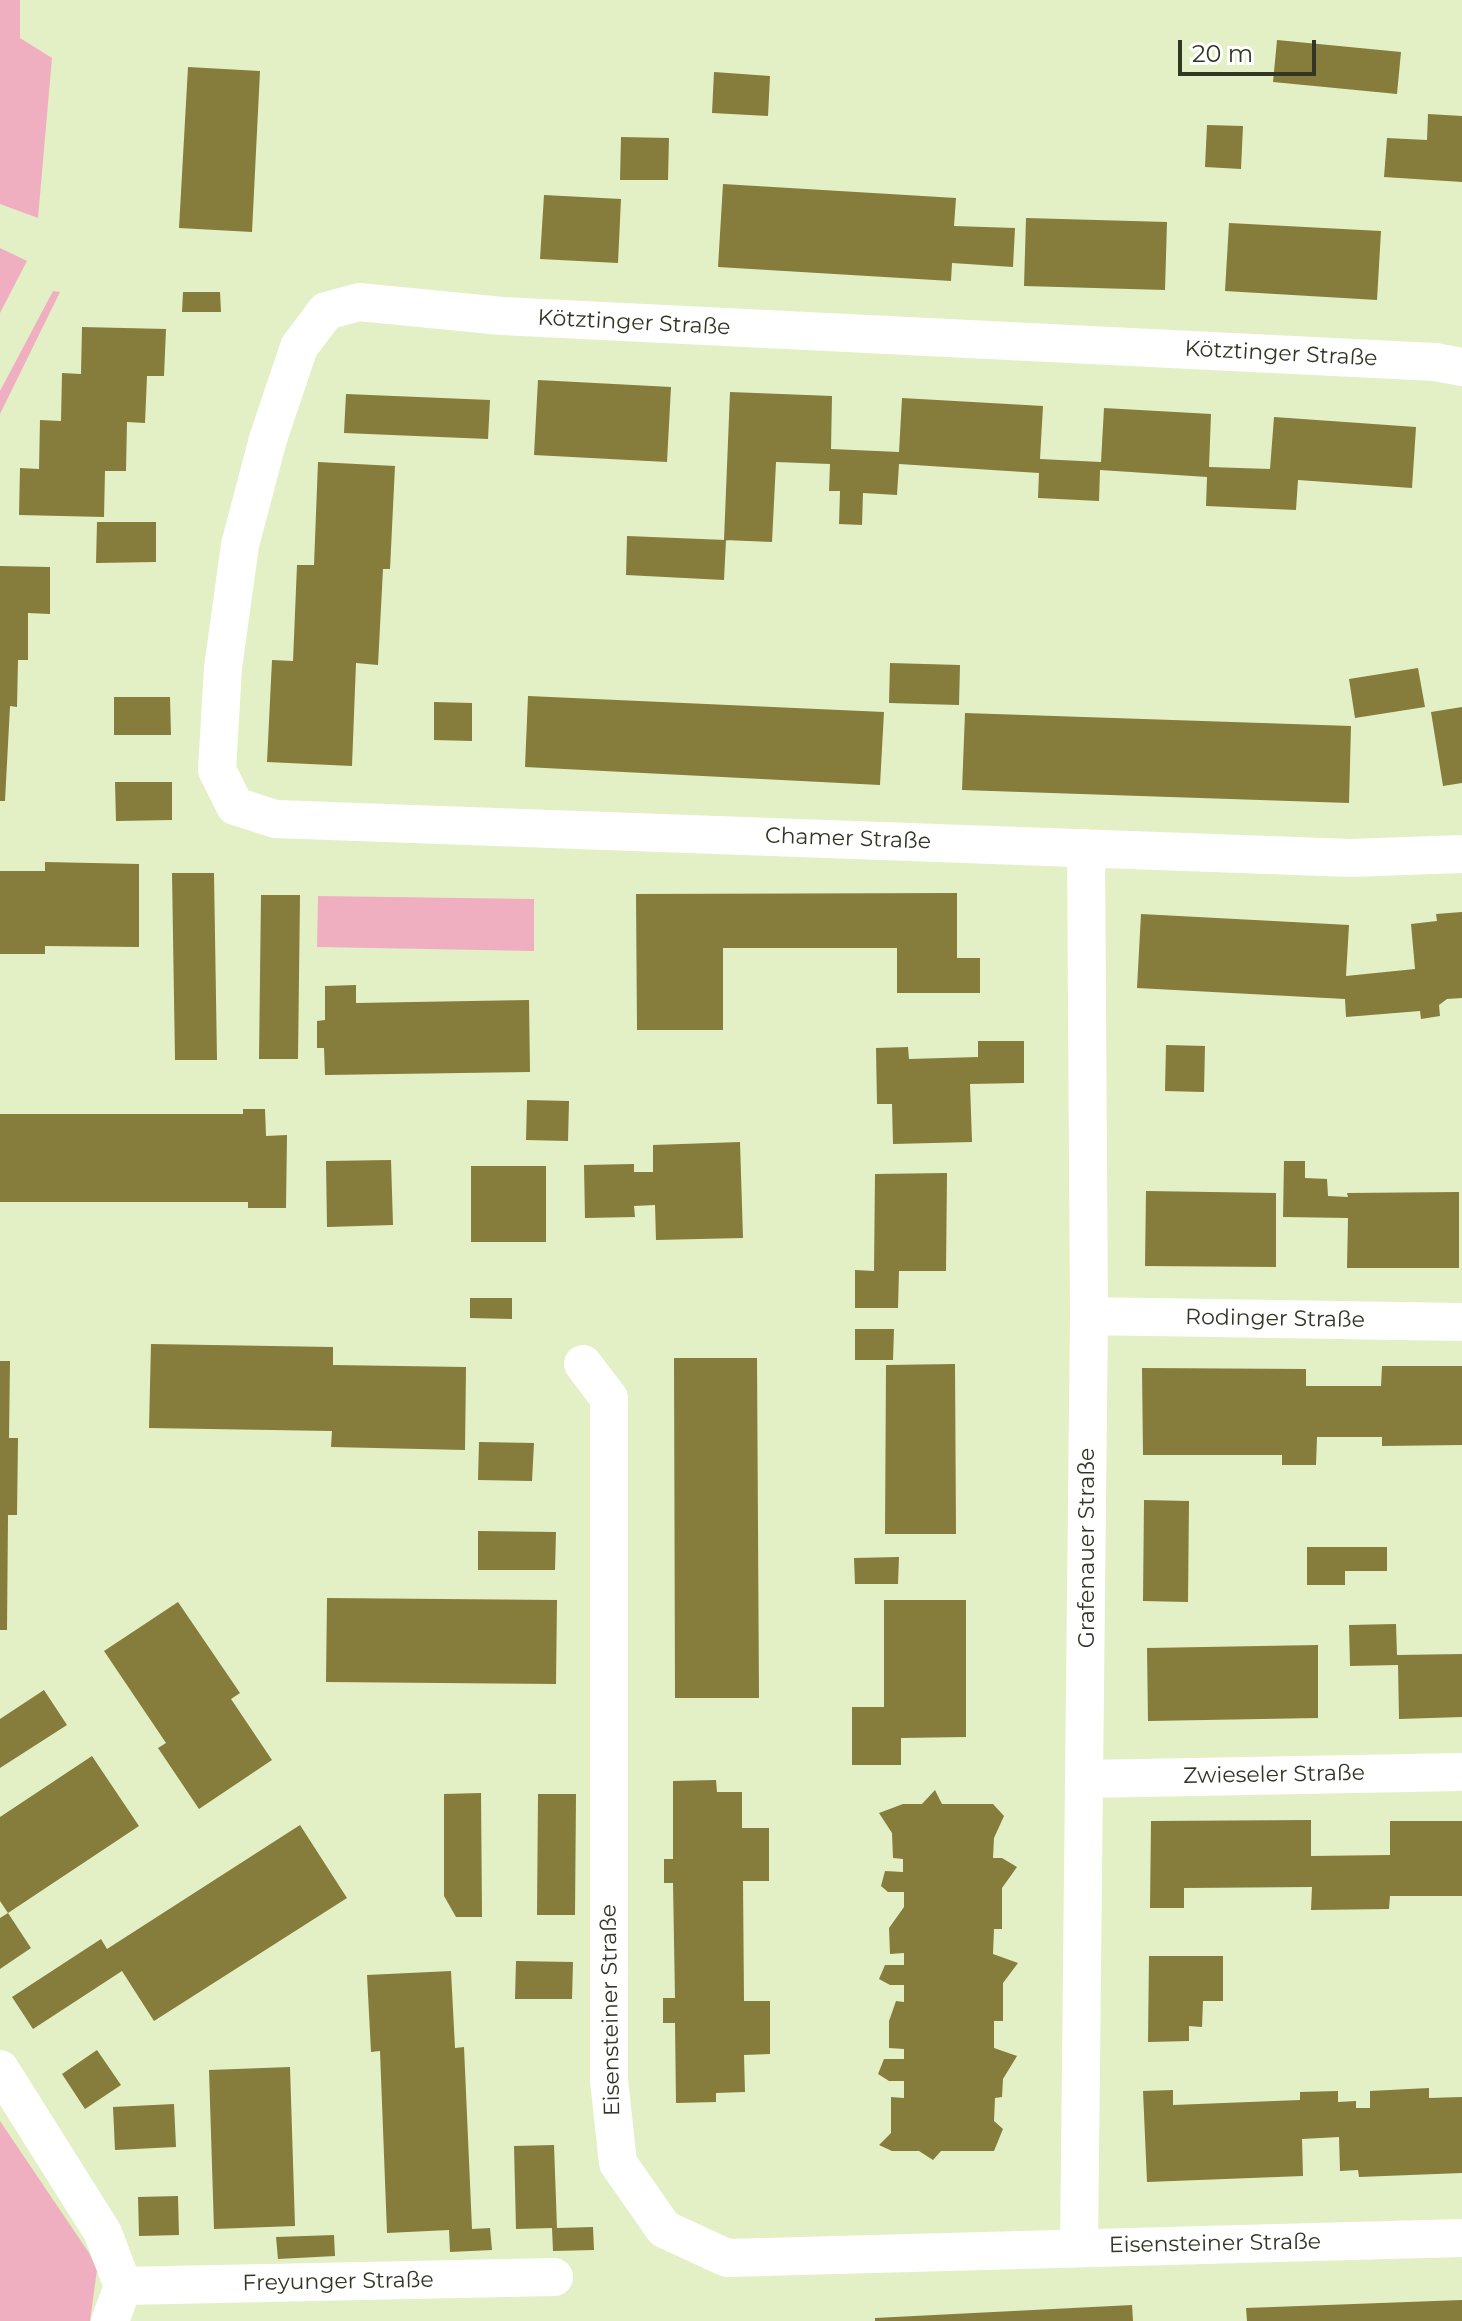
<!DOCTYPE html>
<meta charset="utf-8">
<style>
body{margin:0}
#map{position:relative;width:1462px;height:2321px;overflow:hidden;background:#e3f0c5;font-family:Montserrat,sans-serif}
canvas{display:block}
.scale{position:absolute;left:1178px;top:40px;width:138px;height:36px;box-sizing:border-box;border:4px solid #313625;border-top:0;padding-left:10px;font-size:24px;line-height:28px;white-space:nowrap;color:#313625;-webkit-text-stroke:6px #fff;paint-order:stroke}
</style>
<div id="map">
<canvas width="1462" height="2321"></canvas>
<div class="scale">20 m</div>
</div>
<script>
const c = document.querySelector('canvas').getContext('2d');
c.lineJoin = 'round';
function paint(path, color) { c.fillStyle = color; c.fill(path, 'evenodd'); }
const toPath = rows => new Path2D(rows.map(r => 'M' + r).join(''));
function trace(path, color, width, dash) { c.strokeStyle = color; c.lineWidth = width; c.lineCap = dash ? 'butt' : 'round'; c.setLineDash(dash || []); c.stroke(path); }
function write(font, color, halo, rows, align = 'center') {
  c.font = font + ' Montserrat,sans-serif'; c.lineWidth = 8; c.setLineDash([]); c.textBaseline = 'middle'; c.strokeStyle = halo; c.fillStyle = color; for (const [text, x, y, turn = 0] of rows) {
    c.save(); c.translate(x, y); c.rotate((+turn || 0) * Math.PI / 180); c.textAlign = isNaN(turn) ? turn : align; if (halo) c.strokeText(text, 0, 0); c.fillText(text, 0, 0); c.restore();
  }
}
paint(toPath([
 [0,0,20,0,20,38,52,58,38,218,0,204],
 [0,248,27,261,0,313],
 [53,291,60,292,0,414,0,391],
 [318,896,534,899,534,951,317,947],
 [0,2121,89,2253,97,2270,90,2321,0,2321]
]), '#f0afc1');
paint(toPath([
 [1277,40,1401,52,1397,94,1273,82],
 [188,67,260,71,252,232,179,228],
 [714,72,770,76,768,116,712,113],
 [1428,114,1462,116,1462,182,1384,177,1387,138,1427,140],
 [1207,125,1243,126,1241,169,1205,167],
 [621,137,669,138,668,180,620,180],
 [723,184,956,198,954,226,1015,228,1013,267,952,263,951,281,718,267],
 [544,195,621,199,618,263,540,259],
 [1026,218,1167,222,1165,290,1024,286],
 [1229,223,1381,231,1377,300,1225,291],
 [183,292,220,292,221,312,182,312],
 [82,327,166,329,164,376,147,376,145,423,127,422,126,471,105,471,104,517,19,515,20,468,39,469,40,420,61,421,62,373,81,374],
 [538,380,671,387,667,462,534,455],
 [730,392,832,396,831,449,899,452,902,398,1043,406,1040,459,1101,462,1104,408,1211,414,1209,467,1270,469,1274,417,1416,427,1412,488,1298,480,1296,510,1206,506,1207,477,1100,470,1099,501,1038,498,1039,473,899,464,897,495,863,493,862,525,839,524,840,491,829,491,830,464,776,462,772,542,724,540],
 [346,394,490,400,488,439,344,433],
 [318,462,395,466,390,569,383,569,378,665,356,663,352,766,267,762,272,660,293,661,297,565,314,565],
 [97,522,156,522,156,562,96,563],
 [627,536,726,540,724,580,626,575],
 [0,566,50,567,50,614,28,613,28,660,18,660,17,707,10,706,5,801,0,801],
 [890,663,960,665,959,705,889,703],
 [1418,668,1425,707,1355,718,1349,679],
 [528,696,884,712,880,785,525,767],
 [114,697,170,697,171,735,114,735],
 [434,702,472,703,472,741,434,740],
 [1462,707,1462,783,1443,786,1431,712],
 [965,713,1351,726,1349,803,962,790],
 [115,782,172,782,172,820,116,821],
 [45,862,139,864,139,947,45,946,45,954,0,954,0,871,45,871],
 [172,873,214,873,217,1060,175,1060],
 [957,893,957,958,980,958,980,993,897,993,897,948,723,948,723,1030,637,1030,636,894],
 [261,895,300,895,298,1059,259,1059],
 [1462,912,1462,998,1447,999,1439,1005,1440,1016,1421,1019,1420,1011,1346,1017,1345,999,1137,988,1141,914,1349,925,1346,976,1415,969,1411,924,1437,921,1436,914],
 [356,985,356,1003,529,1000,530,1072,325,1075,324,1048,317,1048,317,1021,325,1020,325,986],
 [978,1041,1024,1041,1024,1083,970,1084,972,1142,893,1144,892,1104,877,1104,876,1048,908,1047,909,1059,978,1057],
 [1166,1045,1205,1046,1204,1092,1165,1091],
 [527,1100,569,1101,568,1141,526,1140],
 [243,1109,265,1109,266,1136,287,1135,286,1208,248,1208,248,1202,0,1202,0,1114,243,1114],
 [740,1142,743,1238,656,1240,655,1205,634,1206,635,1217,585,1218,584,1165,634,1164,634,1172,653,1172,653,1145],
 [391,1160,393,1225,327,1227,326,1161],
 [1284,1161,1305,1161,1305,1178,1327,1179,1328,1196,1348,1197,1347,1193,1459,1192,1459,1268,1347,1268,1348,1218,1283,1217],
 [471,1166,546,1166,546,1242,471,1242],
 [947,1173,946,1271,899,1271,898,1308,855,1308,855,1270,874,1271,875,1174],
 [1146,1191,1276,1193,1276,1267,1145,1266],
 [470,1298,512,1298,512,1319,470,1318],
 [855,1329,894,1329,893,1360,855,1360],
 [151,1344,333,1347,333,1365,466,1367,465,1450,331,1447,332,1431,149,1428],
 [674,1358,757,1358,759,1698,675,1698],
 [0,1361,10,1361,9,1438,18,1438,17,1515,8,1515,7,1630,0,1630],
 [955,1364,956,1534,885,1534,886,1365],
 [1382,1366,1462,1366,1462,1445,1382,1446,1382,1437,1317,1437,1316,1465,1282,1465,1282,1455,1143,1455,1142,1368,1306,1369,1306,1386,1381,1386],
 [479,1442,534,1443,532,1481,478,1480],
 [1144,1500,1189,1501,1188,1602,1143,1601],
 [478,1531,556,1532,555,1570,478,1570],
 [1307,1547,1387,1547,1387,1571,1345,1571,1345,1585,1307,1585],
 [899,1557,898,1584,855,1584,854,1558],
 [327,1598,557,1600,556,1684,326,1682],
 [884,1600,966,1600,966,1737,901,1738,901,1765,852,1765,852,1707,884,1707],
 [178,1602,240,1693,231,1699,272,1760,199,1809,158,1748,166,1743,104,1651],
 [1396,1624,1397,1655,1462,1654,1462,1717,1399,1719,1398,1665,1350,1666,1349,1625],
 [1318,1645,1318,1718,1148,1721,1147,1648],
 [44,1690,67,1725,0,1768,0,1719],
 [92,1756,139,1826,8,1913,31,1948,0,1969,0,1918,8,1913,0,1901,0,1817],
 [716,1780,717,1792,742,1792,742,1828,769,1828,769,1881,743,1881,744,2001,770,2001,770,2054,744,2055,745,2092,716,2093,716,2102,676,2103,675,2023,663,2023,663,1998,675,1998,673,1883,664,1883,664,1859,673,1859,673,1781],
 [935,1790,942,1804,993,1804,1004,1816,994,1838,993,1858,1002,1858,1017,1867,1002,1888,1002,1929,994,1929,993,1954,1018,1963,1003,1983,1003,2021,994,2021,994,2048,1017,2056,1003,2079,1002,2097,995,2098,994,2121,1003,2129,994,2151,941,2151,933,2160,919,2151,892,2151,879,2145,891,2133,891,2097,904,2098,904,2081,889,2081,878,2074,884,2059,904,2059,904,2049,889,2048,889,2021,896,2001,904,2002,904,1985,890,1985,879,1979,885,1965,904,1965,904,1953,890,1954,889,1928,904,1907,904,1892,888,1892,881,1886,885,1871,903,1872,903,1859,893,1858,892,1833,879,1813,903,1804,922,1804],
 [481,1793,482,1917,456,1917,444,1896,444,1794],
 [538,1794,576,1794,575,1915,537,1915],
 [1311,1820,1311,1856,1390,1855,1390,1821,1462,1821,1462,1896,1390,1896,1389,1909,1311,1910,1312,1887,1184,1888,1184,1908,1150,1908,1151,1821],
 [300,1825,347,1898,154,2021,122,1971,33,2029,12,1997,101,1939,107,1949],
 [1149,1956,1223,1956,1223,2001,1203,2001,1202,2027,1189,2026,1189,2041,1148,2042],
 [516,1961,573,1962,572,1999,515,1999],
 [451,1971,455,2048,464,2047,472,2229,490,2228,492,2250,450,2252,449,2230,387,2233,380,2051,371,2052,367,1975],
 [97,2050,121,2085,85,2109,62,2074],
 [290,2067,295,2226,214,2229,209,2070],
 [1429,2088,1429,2098,1462,2097,1462,2173,1359,2177,1358,2170,1340,2171,1339,2137,1302,2139,1303,2176,1147,2182,1143,2091,1173,2090,1173,2105,1300,2100,1300,2092,1338,2091,1338,2102,1356,2101,1356,2108,1370,2108,1370,2091],
 [174,2104,176,2147,115,2150,113,2107],
 [554,2145,557,2228,593,2227,594,2250,553,2251,552,2228,516,2229,514,2146],
 [178,2196,179,2235,139,2236,138,2197],
 [334,2235,335,2256,278,2259,276,2237],
 [1462,2300,1462,2321,1247,2321,1246,2308],
 [1132,2305,1133,2321,875,2321,875,2318]
]), '#867c3c');
trace(toPath([
 [1462,367,1435,362,502,316,359,302,326,311,299,347,268,439,240,545,223,668,217,770,235,806,275,819,1351,858,1462,854],
 [1089,1316,1462,1322],
 [583,1364,609,1398,609,2080,618,2163,664,2229,727,2258,1462,2238],
 [1086,1779,1462,1772],
 [0,2069,103,2233,123,2286,110,2321],
 [1079,2247,1089,1316,1086,848],
 [123,2286,554,2277]
]), '#fff', 38);
write('22px', '#313625', '#fff', [
 ["Kötztinger Straße",634,323,3],
 ["Kötztinger Straße",1281,354,3],
 ["Chamer Straße",848,839,2],
 ["Rodinger Straße",1275,1319,1],
 ["Grafenauer Straße",1088,1548,-90],
 ["Zwieseler Straße",1274,1775,-1],
 ["Eisensteiner Straße",611,2010,-91],
 ["Eisensteiner Straße",1215,2244,-1],
 ["Freyunger Straße",338,2282,-1]
]);
</script>
